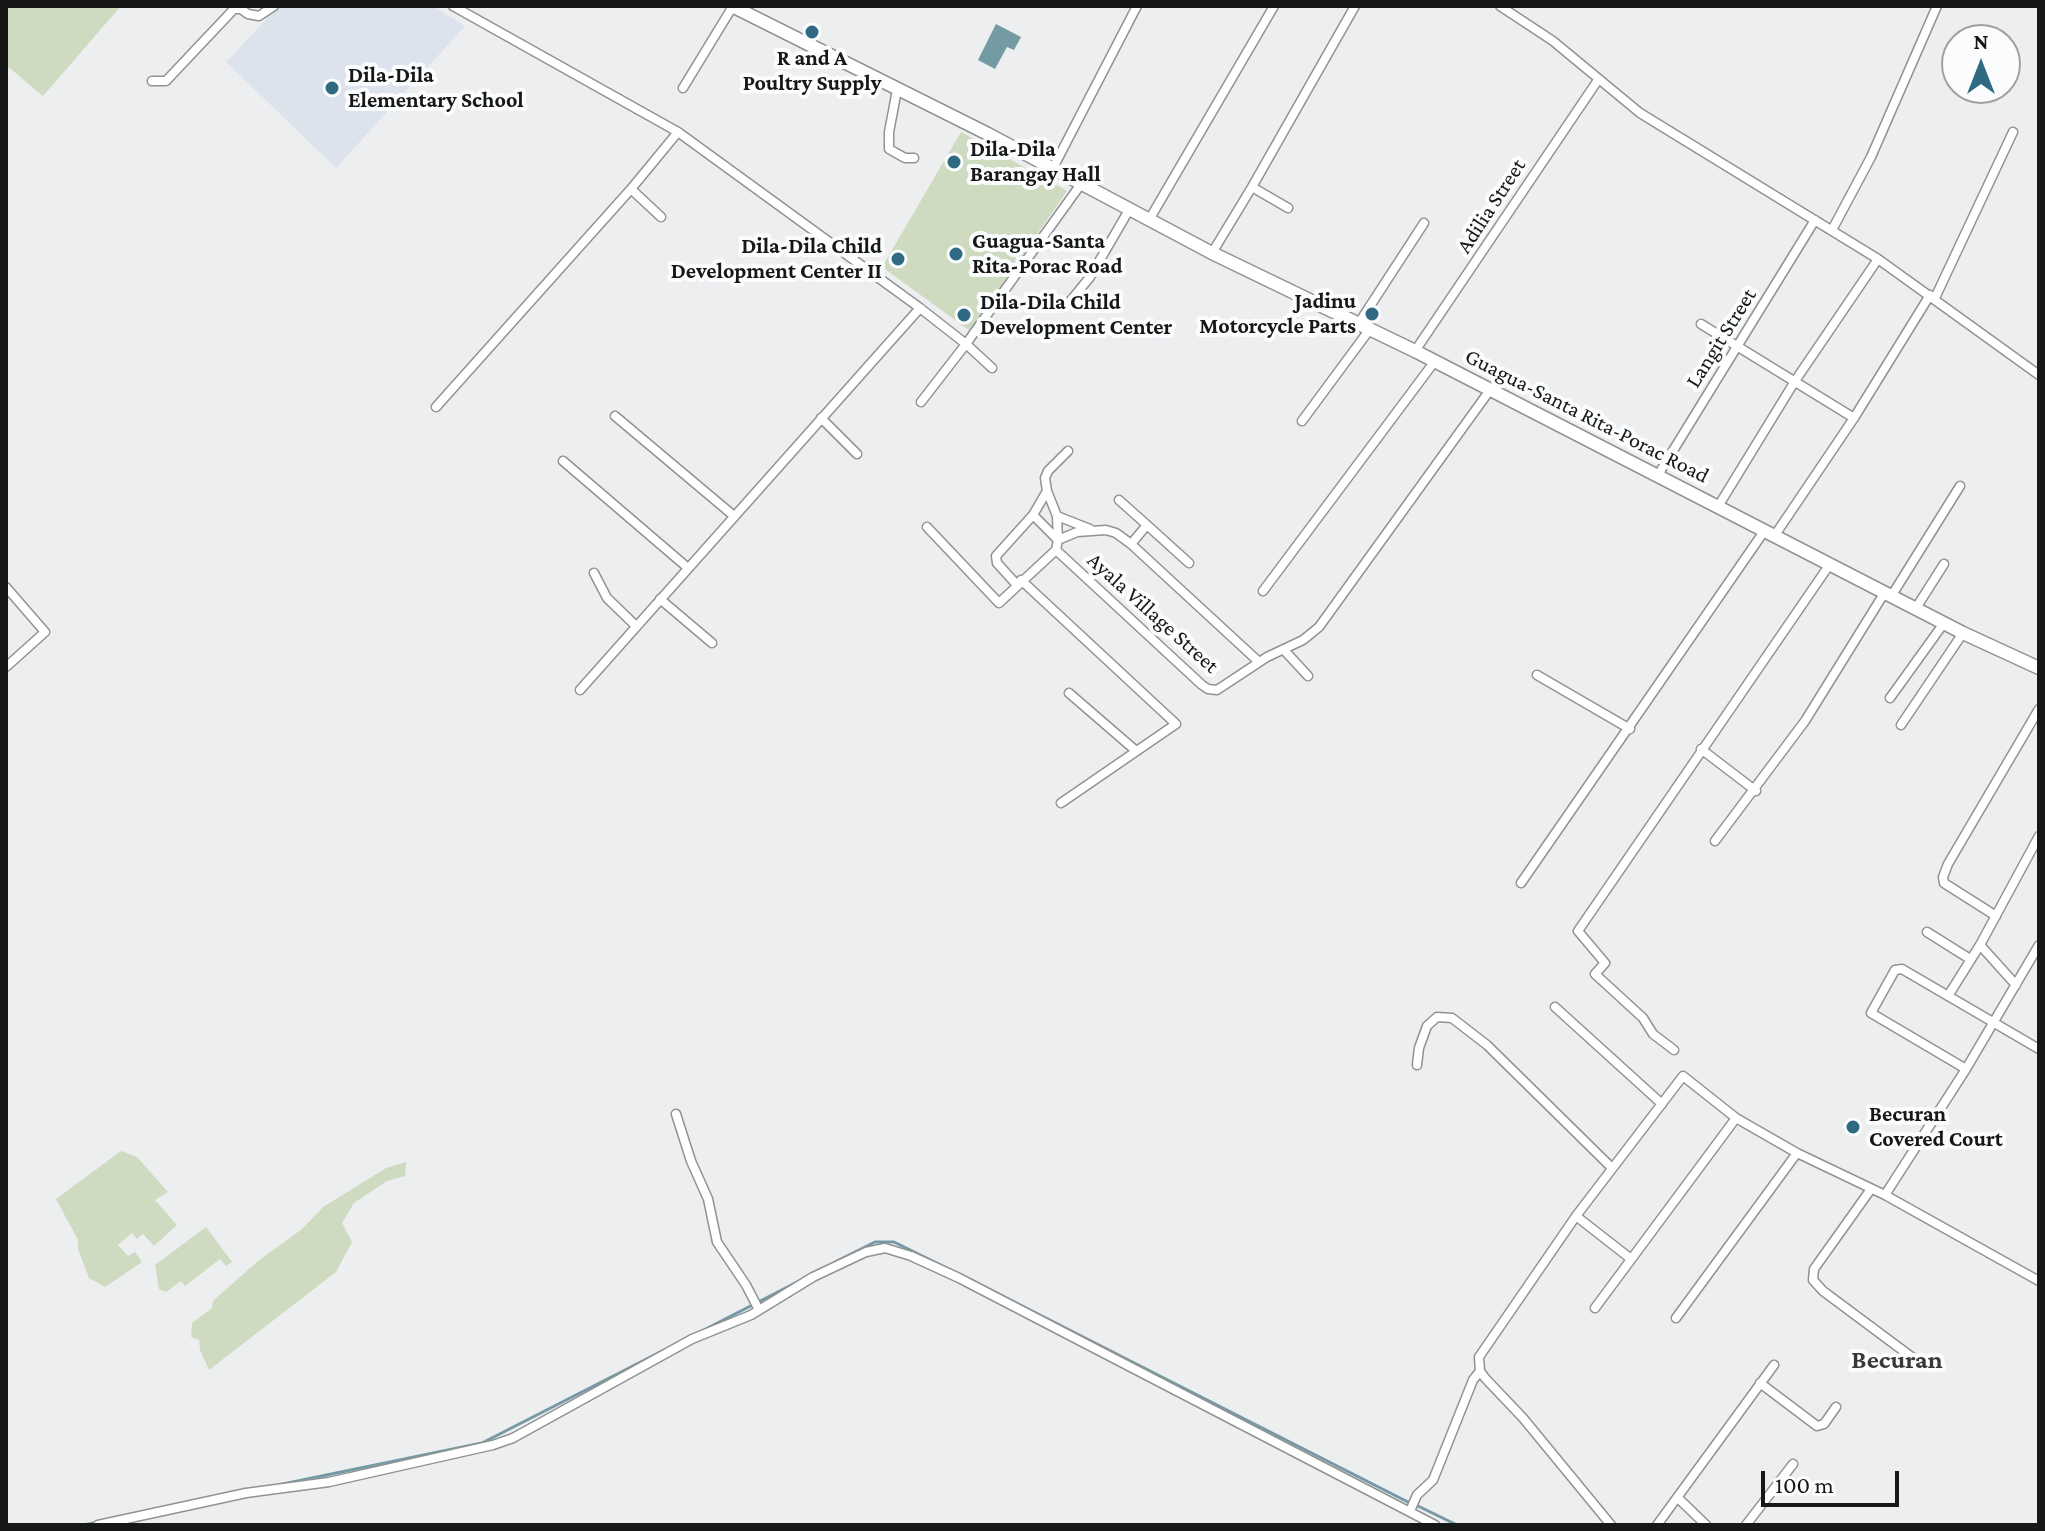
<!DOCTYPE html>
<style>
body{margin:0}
#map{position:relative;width:2045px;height:1531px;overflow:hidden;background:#edeef0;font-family:"Crimson Pro",serif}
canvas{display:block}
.frame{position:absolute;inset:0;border:8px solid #161717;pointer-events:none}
.north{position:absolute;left:1941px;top:24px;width:80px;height:80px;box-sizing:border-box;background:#fafcfe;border:2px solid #9fa0a2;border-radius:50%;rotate:0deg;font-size:22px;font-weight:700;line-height:32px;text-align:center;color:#161717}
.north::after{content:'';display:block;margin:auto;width:28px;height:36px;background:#306982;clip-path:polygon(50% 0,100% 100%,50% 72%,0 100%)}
.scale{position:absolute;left:1761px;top:1471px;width:138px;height:36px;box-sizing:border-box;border:4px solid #161717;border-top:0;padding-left:10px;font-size:24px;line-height:28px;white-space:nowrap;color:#161717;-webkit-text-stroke:6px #fafcfe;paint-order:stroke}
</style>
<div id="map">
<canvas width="2045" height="1531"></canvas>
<div class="frame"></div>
<div class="north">N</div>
<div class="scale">100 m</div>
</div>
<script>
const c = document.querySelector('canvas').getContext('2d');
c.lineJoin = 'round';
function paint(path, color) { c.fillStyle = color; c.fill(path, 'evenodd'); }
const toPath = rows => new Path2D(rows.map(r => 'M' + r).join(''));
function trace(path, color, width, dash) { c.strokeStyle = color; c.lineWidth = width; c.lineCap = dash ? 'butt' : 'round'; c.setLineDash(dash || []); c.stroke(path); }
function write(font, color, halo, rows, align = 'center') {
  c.font = font + ' "Crimson Pro",serif'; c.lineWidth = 8; c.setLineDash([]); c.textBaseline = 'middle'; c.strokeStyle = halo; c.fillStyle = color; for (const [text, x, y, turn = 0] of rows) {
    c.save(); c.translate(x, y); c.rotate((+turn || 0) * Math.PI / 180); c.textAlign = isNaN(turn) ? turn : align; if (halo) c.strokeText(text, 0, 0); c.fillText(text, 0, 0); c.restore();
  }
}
paint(toPath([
 [279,6,433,6,465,26,336,168,226,62]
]), '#dde3ec');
paint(toPath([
 [6,6,121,6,43,96,6,65],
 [961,132,1067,191,970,331,882,267],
 [121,1151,137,1157,168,1192,155,1200,177,1225,154,1246,143,1234,137,1239,132,1233,118,1245,128,1256,135,1252,142,1262,105,1287,89,1278,78,1249,78,1240,56,1199],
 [406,1162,405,1176,387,1181,354,1203,342,1223,352,1242,336,1272,209,1370,200,1350,199,1340,191,1337,192,1323,212,1308,213,1301,258,1261,302,1229,323,1207,386,1168],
 [206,1227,232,1262,226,1266,220,1259,185,1286,181,1281,166,1292,159,1289,155,1265]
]), '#cfdbc1');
paint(toPath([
 [996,24,1021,37,1014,50,1007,47,995,69,978,60]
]), '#749aa4');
trace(toPath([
 [835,1262,875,1242,894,1242,959,1274],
 [969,1279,1408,1502],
 [696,1334,803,1279],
 [278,1485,482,1443,668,1348],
 [1416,1505,1457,1525],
 [83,1525,99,1522]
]), '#749aa4', 3);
const street = toPath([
 [453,6,678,132,920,308,966,344,921,402],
 [1500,6,1553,41,1640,113,1878,259,2039,375],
 [152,81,166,81,234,9,241,9,248,14,259,16,274,6],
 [683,88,733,6],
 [897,90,889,132,889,149,905,158,914,158],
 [1053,168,1137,6],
 [1252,187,1288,208],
 [631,189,661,217],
 [1149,220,1274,6],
 [1832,230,1871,157,1937,6],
 [1212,253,1252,187,1355,6],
 [1935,298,2013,132],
 [1068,304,1090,277,1129,210],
 [1359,323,1424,223],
 [1701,324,1854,418],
 [1415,351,1598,80],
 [992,368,966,344,1081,184],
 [436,407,631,189,678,132],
 [615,416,734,516],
 [821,418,857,454],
 [1302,421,1370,329],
 [1068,451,1048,471,1045,478,1047,491,1057,516,1058,540,1056,550,1202,685,1208,689,1217,690,1267,657,1303,640,1319,627,1490,390],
 [563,461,688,568],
 [1658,475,1815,220],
 [1719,505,1795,381,1878,259],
 [1033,515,1058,540,1077,532,1106,530,1116,533,1131,544,1147,525,1119,500],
 [1057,516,1090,529],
 [1147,525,1189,563],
 [927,527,999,603,1056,550],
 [1775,535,1854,418,1930,295],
 [1131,544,1259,662],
 [594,573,607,598,636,626],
 [1021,580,1176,724,1061,803],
 [1017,585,997,563,996,556,1033,515,1047,491],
 [6,587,45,632,6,667],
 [1263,591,1435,361],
 [1892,595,1960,486],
 [660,599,712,643],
 [1916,608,1944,564],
 [1284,650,1308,676],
 [1537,675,1630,729],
 [580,690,920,308],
 [1069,693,1135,750],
 [1890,698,1944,623],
 [1901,725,1963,633],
 [1701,749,1756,791],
 [1715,841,1805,721,1885,592],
 [1521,883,1765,530],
 [1996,916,1944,883,1943,877,1948,864,2039,709],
 [1927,932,1970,959],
 [1980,945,2016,985],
 [1948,996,1980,945,2039,836],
 [1555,1007,1662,1104],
 [1674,1050,1653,1034,1643,1018,1595,974,1605,963,1578,931,1830,564],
 [1417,1065,1419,1048,1427,1026,1437,1017,1452,1018,1487,1045,1612,1168],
 [1966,1069,1871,1013,1895,970,1902,969,2039,1049],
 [676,1114,691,1161,708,1199,717,1242,746,1285,759,1310],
 [1871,1189,1814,1269,1813,1280,1823,1291,1917,1361],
 [1885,1195,1966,1069,2039,945],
 [1576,1216,1631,1259],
 [1595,1308,1736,1118],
 [1676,1318,1797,1153],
 [1760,1383,1817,1426,1824,1424,1836,1407],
 [1678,1498,1706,1525],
 [1410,1511,1417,1495,1433,1480,1473,1380,1480,1371],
 [98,1525,246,1493,329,1482,493,1445,513,1438,692,1339,751,1315,813,1277,866,1252,885,1248,911,1256,959,1278,1435,1525],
 [1611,1525,1523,1418,1485,1378,1480,1371,1479,1357,1576,1216,1683,1076,1736,1118,1797,1153,1885,1195,2039,1281],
 [1657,1525,1774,1365],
 [1746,1525,1793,1464]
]);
const secondary = toPath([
 [732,6,988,134,1212,253,1415,351,1963,633,2039,668]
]);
trace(street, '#919294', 11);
trace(secondary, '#919294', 15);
trace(street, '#fff', 8);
trace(secondary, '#fff', 12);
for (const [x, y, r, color] of [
 [812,32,8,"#306982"],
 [332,88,8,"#306982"],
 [954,162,8,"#306982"],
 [956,254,8,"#306982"],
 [898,259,8,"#306982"],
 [1372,314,8,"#306982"],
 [964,315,8,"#306982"],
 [1853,1127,8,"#306982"]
]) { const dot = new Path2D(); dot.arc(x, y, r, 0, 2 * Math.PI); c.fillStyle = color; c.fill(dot); trace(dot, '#fafcfe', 3); }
write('bold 22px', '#161717', '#fafcfe', [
 ["R and A",812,58,"center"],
 ["Poultry Supply",812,83,"center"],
 ["Dila-Dila",348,75],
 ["Elementary School",348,100],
 ["Dila-Dila",970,149],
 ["Barangay Hall",970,174],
 ["Guagua-Santa",972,241],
 ["Rita-Porac Road",972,266],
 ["Dila-Dila Child",882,246,"right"],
 ["Development Center II",882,271,"right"],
 ["Jadinu",1356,301,"right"],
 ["Motorcycle Parts",1356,326,"right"],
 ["Dila-Dila Child",980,302],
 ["Development Center",980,327],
 ["Becuran",1869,1114],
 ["Covered Court",1869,1139]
], 'left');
write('22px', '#161717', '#fafcfe', [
 ["Adilia Street",1491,206,-57],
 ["Langit Street",1721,338,-58],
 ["Guagua-Santa Rita-Porac Road",1587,416,27],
 ["Ayala Village Street",1153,613,42]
]);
write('bold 26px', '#373839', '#fafcfe', [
 ["Becuran",1897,1360]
]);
</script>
